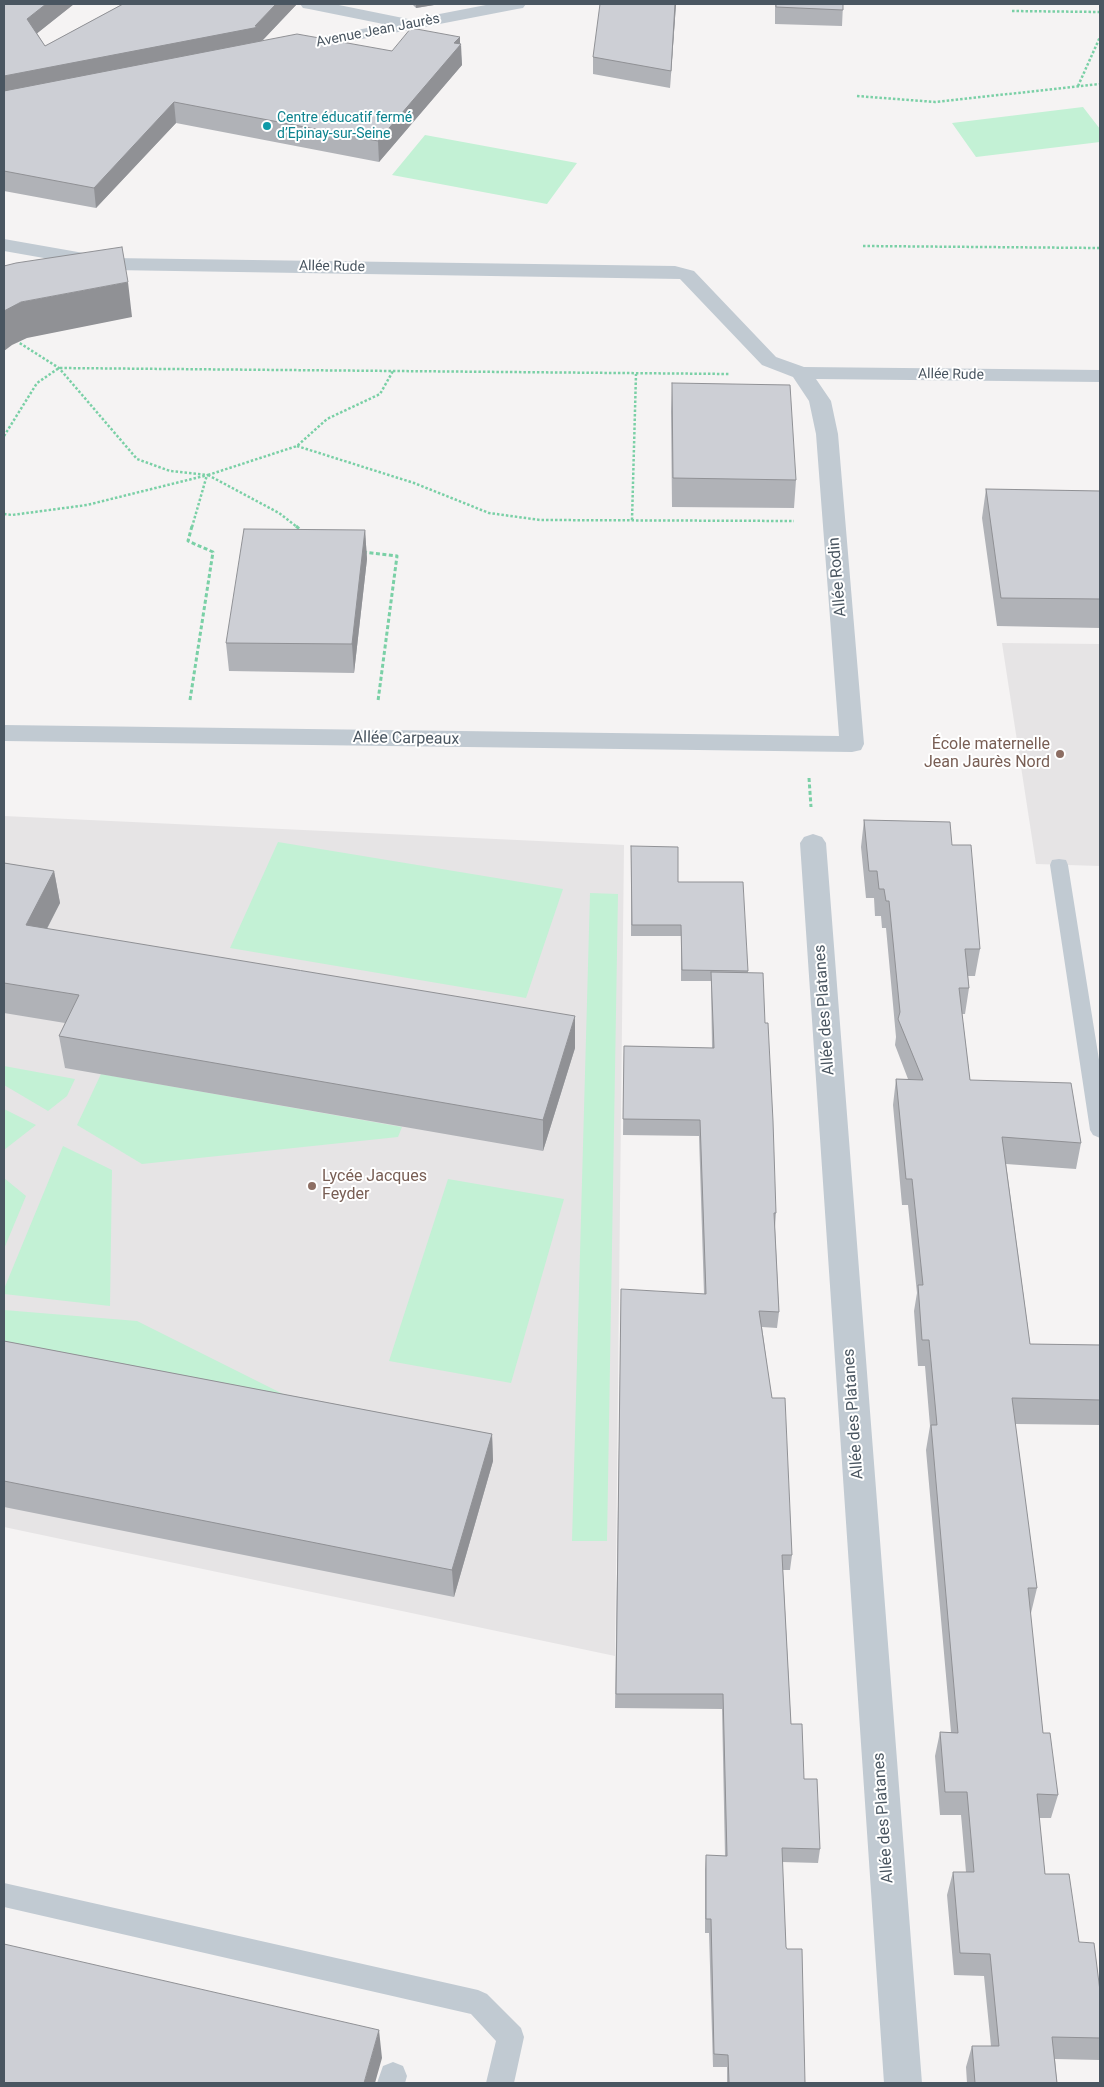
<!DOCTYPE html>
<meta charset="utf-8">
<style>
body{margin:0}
#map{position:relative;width:1104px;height:2087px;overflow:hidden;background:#f5f3f3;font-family:Roboto,sans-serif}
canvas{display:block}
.frame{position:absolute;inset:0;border:5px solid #4a5661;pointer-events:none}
</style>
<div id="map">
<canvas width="1104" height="2087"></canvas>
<div class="frame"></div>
</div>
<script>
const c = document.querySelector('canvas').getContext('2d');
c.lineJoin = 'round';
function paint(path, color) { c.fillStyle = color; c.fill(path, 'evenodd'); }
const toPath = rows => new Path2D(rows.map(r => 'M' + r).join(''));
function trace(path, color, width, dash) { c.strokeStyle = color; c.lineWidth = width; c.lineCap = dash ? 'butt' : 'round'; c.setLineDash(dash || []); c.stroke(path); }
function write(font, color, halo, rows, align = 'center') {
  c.font = font + ' Roboto,sans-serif'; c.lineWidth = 4; c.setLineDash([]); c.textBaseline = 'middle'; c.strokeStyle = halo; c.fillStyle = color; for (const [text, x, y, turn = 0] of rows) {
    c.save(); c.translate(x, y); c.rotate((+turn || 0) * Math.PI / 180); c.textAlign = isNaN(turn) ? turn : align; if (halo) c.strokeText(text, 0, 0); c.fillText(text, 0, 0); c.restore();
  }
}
paint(toPath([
 [1002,643,1100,644,1100,866,1036,864],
 [4,816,624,845,615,1656,4,1527]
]), '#e6e4e5');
paint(toPath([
 [1083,107,1100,129,1100,142,976,157,952,123],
 [425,135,577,163,547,204,392,175],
 [278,842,563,889,526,998,230,948],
 [590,893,618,894,607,1541,572,1541],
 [4,1066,75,1079,67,1096,48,1111,4,1085],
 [101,1074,402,1127,398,1137,142,1164,77,1125],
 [4,1109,36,1125,4,1150],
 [63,1146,112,1170,110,1306,4,1294,4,1289],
 [4,1178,26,1196,4,1249],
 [448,1179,564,1199,511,1383,389,1361],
 [4,1310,137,1321,285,1395,4,1367]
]), '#c3f1d5');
trace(toPath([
 [1012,11,1100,12],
 [1078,86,1100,37],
 [857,96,935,102,1100,84],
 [863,246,1100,248],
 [4,436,37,383,59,368,730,374],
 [297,446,414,483,489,513,540,520,794,521],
 [208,475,279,513,297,527],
 [208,475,297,446,327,419,380,394,393,371],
 [4,514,12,515,87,505,208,475,170,471,137,459,59,368,18,342],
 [632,520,636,374],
 [192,527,207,475]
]), '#7ad0a6', 2.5, [2.5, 2]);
trace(toPath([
 [296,526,302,531],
 [363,552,397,556,378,701],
 [190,700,213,552,188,541,192,526],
 [809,778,811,807]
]), '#7ad0a6', 3, [4, 2.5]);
paint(toPath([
 [1059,859,1066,860,1068,865,1100,1066,1100,1138,1093,1135,1090,1130,1050,865,1052,860,1059,859],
 [4,1883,478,1990,487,1994,521,2028,524,2037,514,2083,486,2083,496,2041,471,2014,4,1907,4,1883],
 [393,2062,403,2066,407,2076,405,2083,377,2083,383,2066,393,2062]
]), '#c1cad2');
paint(toPath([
 [300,4,334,4,408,19,414,20,417,24,414,28,408,29,309,9,303,8,300,4],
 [4,239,112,258,675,266,694,271,776,357,804,367,1100,370,1100,382,816,379,831,401,838,434,864,744,861,750,852,752,4,741,4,725,839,736,816,434,809,401,793,377,762,365,680,279,112,270,4,251,4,239],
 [813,834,822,837,826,843,922,2083,884,2083,800,843,804,837,813,834]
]), '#c1cad2');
paint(toPath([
 [491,4,526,4,523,8,517,9,295,52,289,51,286,47,289,43,295,42,491,4]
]), '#c1cad2');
paint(toPath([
 [4,4,74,4,37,33,45,46,123,4,297,4,262,41,392,51,460,44,462,65,379,162,176,123,96,208,4,191],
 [412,4,440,4,416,8],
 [676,4,670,88,593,74,593,57],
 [775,4,843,4,842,26,775,24],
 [672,383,796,480,794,508,672,507,671,411],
 [986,489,1100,491,1100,628,997,626,982,518],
 [365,530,367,559,354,673,229,671,226,643],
 [864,820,952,845,980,949,975,976,968,976,969,988,965,1014,962,1014,970,1080,1081,1143,1076,1169,1006,1164,1030,1344,1100,1345,1100,1425,1015,1424,1037,1588,1031,1613,1030,1613,1043,1733,1058,1795,1051,1818,1039,1818,1045,1874,1079,1942,1100,1991,1100,2056,1099,2060,1055,2059,1057,2083,967,2083,966,2067,972,2046,991,2046,984,1976,954,1975,947,1895,953,1872,966,1872,961,1815,940,1815,935,1756,940,1732,951,1732,926,1450,930,1426,925,1366,918,1366,914,1311,917,1293,908,1205,902,1205,893,1105,896,1079,908,1079,895,1045,896,1037,886,928,882,928,881,916,875,916,874,898,866,898,861,847],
 [631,846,678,882,748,971,776,1213,775,1227,779,1312,777,1328,762,1327,792,1555,790,1570,783,1570,791,1724,804,1779,820,1849,818,1863,782,1862,786,1947,805,2083,727,2083,727,2067,713,2067,709,1933,705,1933,705,1869,706,1855,725,1856,722,1709,615,1708,621,1305,704,1294,699,1136,623,1135,624,1046,712,1048,711,981,681,981,681,936,631,936],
 [4,863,54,871,60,903,47,929,575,1048,543,1151,65,1068,59,1036,65,1023,4,1013],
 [4,1341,492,1434,493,1461,454,1597,4,1507]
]), '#b0b2b7');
paint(toPath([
 [46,4,74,4,30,39,27,19],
 [276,4,297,4,260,43,4,97,4,76,255,26],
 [416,4,440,4,416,8],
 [675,4,676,4,670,88,671,71],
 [460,37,460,46,461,44,462,65,379,162,378,141,454,43],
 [174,102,176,123,96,208,94,188],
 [128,282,132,317,27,338,12,345,4,351,4,311,6,309,21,302],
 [365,530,367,559,354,673,352,644],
 [54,871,60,903,32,957,26,925],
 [575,1016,575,1048,543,1151,543,1120],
 [492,1434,493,1461,454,1597,452,1570],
 [379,2030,382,2058,375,2083,364,2083]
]), '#909195');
const building = toPath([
 [4,4,46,4,27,19,45,46,123,4,276,4,255,26,259,27,4,76,4,4],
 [600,4,675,4,671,71,593,57,600,4],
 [776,4,843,4,843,10,776,7,776,4],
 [411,28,460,37,454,43,461,44,378,141,174,102,94,188,4,171,4,91,297,34,392,51,411,28],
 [122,247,128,282,21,302,4,311,4,266,16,263,122,247],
 [672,383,790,385,796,480,673,478,672,383],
 [986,489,1100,491,1100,599,1001,598,986,489],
 [244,529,365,530,352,644,226,643,244,529],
 [864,820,950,822,952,845,971,845,980,949,965,949,969,988,959,988,970,1080,1071,1083,1081,1143,1002,1137,1030,1344,1100,1345,1100,1400,1012,1398,1037,1588,1028,1588,1043,1733,1050,1733,1058,1795,1037,1794,1045,1874,1069,1874,1079,1942,1094,1943,1100,1991,1100,2038,1052,2037,1057,2083,975,2083,972,2046,999,2046,990,1954,960,1953,953,1872,974,1872,967,1792,945,1792,940,1732,958,1733,931,1425,937,1425,929,1340,922,1340,918,1285,923,1285,912,1179,906,1179,896,1079,923,1080,898,1019,900,1012,889,901,886,901,884,889,879,889,877,871,869,871,864,820],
 [631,846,678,847,678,882,743,882,748,971,682,970,681,925,632,925,631,846],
 [4,863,54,871,26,925,575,1016,543,1120,59,1036,79,995,4,983,4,863],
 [711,972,763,973,765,1023,768,1023,773,1121,776,1213,774,1213,779,1312,759,1311,772,1398,785,1398,792,1555,782,1555,791,1724,802,1724,804,1779,817,1779,820,1849,782,1848,786,1947,787,1949,802,1949,805,2083,729,2083,728,2055,714,2054,711,1919,706,1919,706,1855,727,1856,723,1694,616,1694,621,1289,706,1294,700,1120,623,1119,624,1046,714,1048,711,972],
 [4,1341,492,1434,452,1570,4,1481,4,1341],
 [4,1944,379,2030,364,2083,4,2083,4,1944]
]);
paint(building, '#cdcfd5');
trace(building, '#909195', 1);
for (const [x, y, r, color] of [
 [267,126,5,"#0f9aa8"],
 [1060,754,5,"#8d6e63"],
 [312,1186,5,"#8d6e63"]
]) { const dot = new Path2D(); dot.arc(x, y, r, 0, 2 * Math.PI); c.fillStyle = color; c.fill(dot); trace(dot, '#fff', 2); }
write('14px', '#4a5661', '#fff', [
 ["Avenue Jean Jaurès",378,31,-11],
 ["Allée Rude",332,267,1],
 ["Allée Rude",951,375,1]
]);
write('14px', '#0d838f', '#fff', [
 ["Centre éducatif fermé",277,118],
 ["d’Epinay-sur-Seine",277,134]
], 'left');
write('16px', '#4a5661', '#fff', [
 ["Allée Rodin",838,577,-95],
 ["Allée Carpeaux",406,739,1],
 ["Allée des Platanes",825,1010,-94],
 ["Allée des Platanes",854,1414,-94],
 ["Allée des Platanes",884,1818,-94]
]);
write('16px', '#785e54', '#fff', [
 ["École maternelle",1050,745],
 ["Jean Jaurès Nord",1050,763],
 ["Lycée Jacques",322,1177,"left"],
 ["Feyder",322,1195,"left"]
], 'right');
</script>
